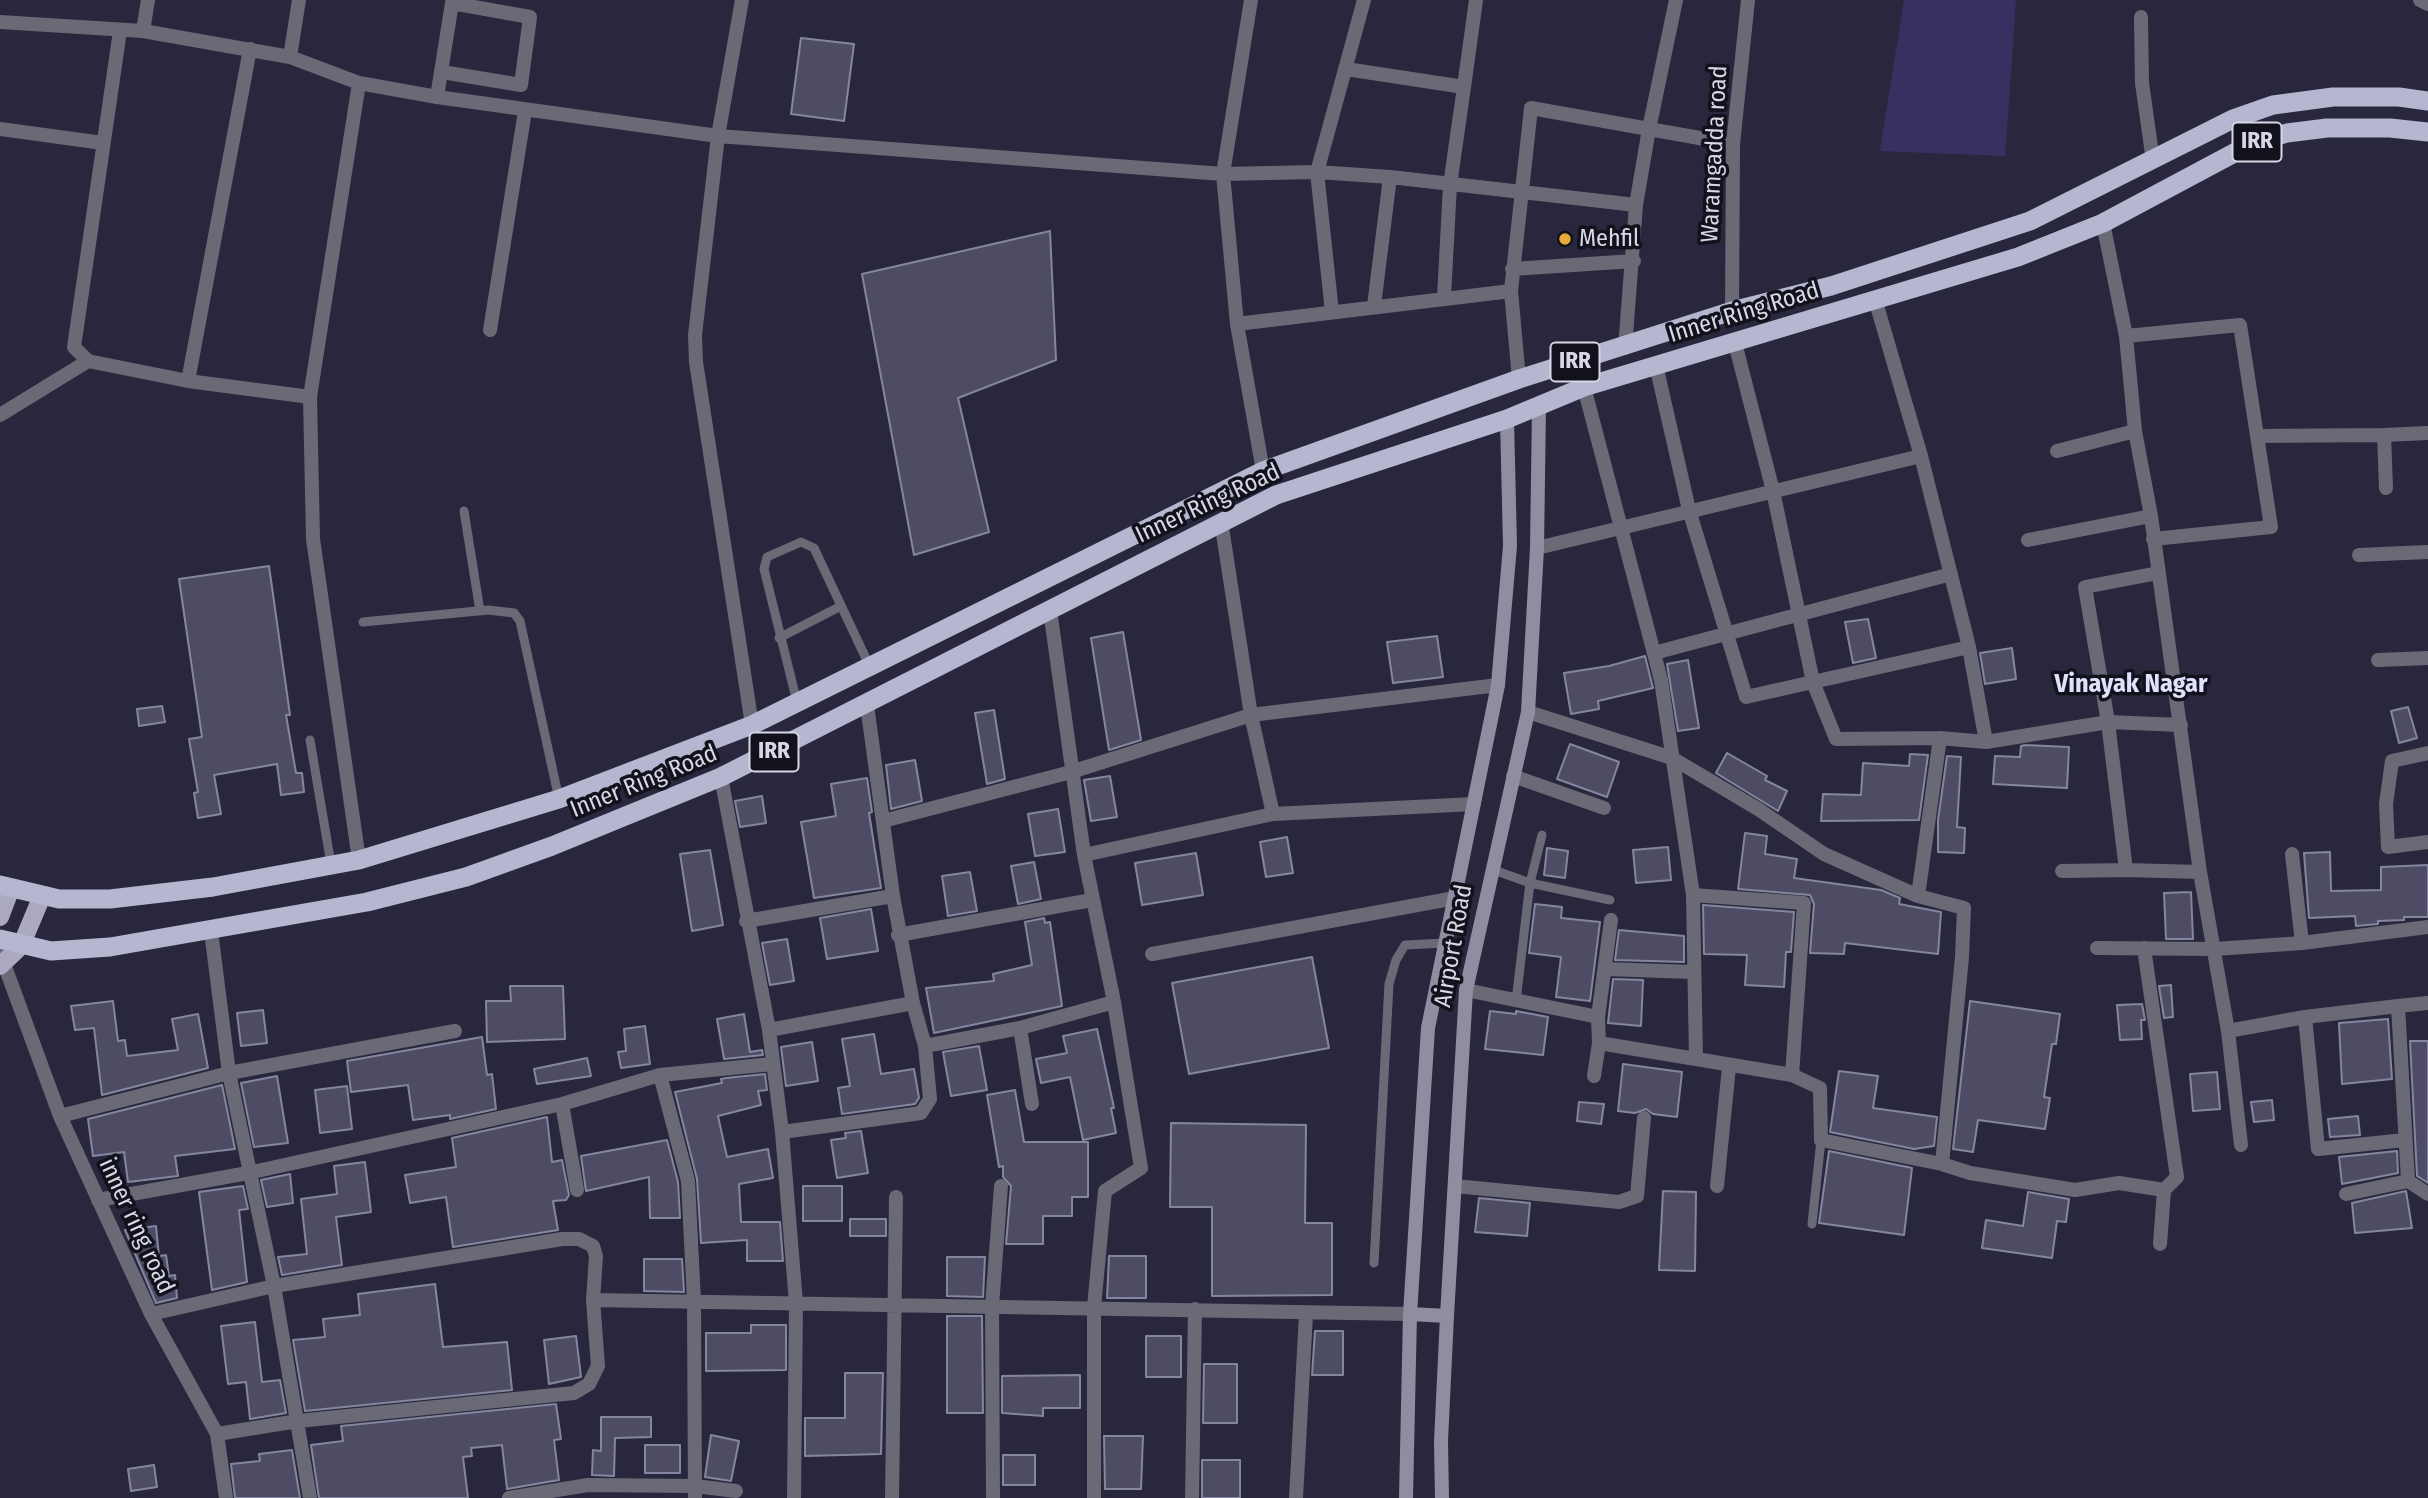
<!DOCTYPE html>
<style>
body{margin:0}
canvas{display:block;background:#29273d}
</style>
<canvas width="2428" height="1498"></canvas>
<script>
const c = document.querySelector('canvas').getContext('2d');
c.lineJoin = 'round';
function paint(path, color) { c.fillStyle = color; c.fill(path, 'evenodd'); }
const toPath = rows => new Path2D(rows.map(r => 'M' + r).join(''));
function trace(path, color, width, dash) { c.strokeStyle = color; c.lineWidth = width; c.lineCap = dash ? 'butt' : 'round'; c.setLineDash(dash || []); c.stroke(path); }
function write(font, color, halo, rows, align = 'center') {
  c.font = font + ' "Fira Sans Condensed",sans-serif'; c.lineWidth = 7; c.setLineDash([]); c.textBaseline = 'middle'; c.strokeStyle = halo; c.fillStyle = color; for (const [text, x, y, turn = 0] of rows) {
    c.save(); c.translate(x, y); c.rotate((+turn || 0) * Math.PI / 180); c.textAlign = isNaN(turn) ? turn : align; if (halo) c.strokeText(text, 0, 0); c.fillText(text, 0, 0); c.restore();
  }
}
paint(toPath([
 [1904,0,2016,0,2005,156,1880,151]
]), '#373161');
const building = toPath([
 [801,38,854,44,844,121,791,114,801,38],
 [1050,231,1056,360,958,398,989,532,914,555,862,274,1050,231],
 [269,566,290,715,286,715,296,773,302,773,304,792,281,795,277,764,214,775,221,814,198,818,194,793,198,792,189,739,202,737,179,579,269,566],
 [1868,619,1876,658,1853,663,1845,622,1868,619],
 [1123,632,1141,740,1109,750,1091,638,1123,632],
 [1437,636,1443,677,1393,683,1387,642,1437,636],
 [2012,648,2016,679,1985,684,1980,653,2012,648],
 [1645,656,1653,688,1598,701,1599,709,1571,714,1564,673,1609,666,1645,656],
 [1688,660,1699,728,1678,731,1667,664,1688,660],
 [162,706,165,722,139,726,137,709,162,706],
 [2408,707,2417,738,2399,743,2391,711,2408,707],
 [994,710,1005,779,987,784,975,713,994,710],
 [1570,744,1619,762,1607,797,1557,779,1570,744],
 [2025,745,2069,747,2067,788,1993,784,1995,756,2020,757,2021,746,2025,745],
 [1727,753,1767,776,1765,780,1787,791,1778,811,1716,773,1727,753],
 [1910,754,1928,755,1919,820,1821,821,1823,794,1861,795,1863,763,1909,766,1910,754],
 [1947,756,1961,757,1957,827,1965,828,1964,853,1938,852,1938,820,1947,756],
 [915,760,922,801,891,809,886,765,915,760],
 [1110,776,1117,817,1091,821,1084,780,1110,776],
 [867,778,872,812,869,813,881,888,814,898,801,822,836,816,831,784,867,778],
 [762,796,766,823,740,827,735,801,762,796],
 [1058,809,1065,852,1035,856,1028,814,1058,809],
 [1745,833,1767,836,1765,854,1797,859,1794,878,1881,890,1900,898,1899,904,1941,912,1938,954,1845,943,1844,954,1810,953,1814,904,1810,895,1738,889,1745,833],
 [1287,837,1293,873,1266,877,1260,842,1287,837],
 [1668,847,1671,880,1636,883,1633,850,1668,847],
 [1547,848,1568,851,1565,878,1544,875,1547,848],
 [710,850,723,925,692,931,680,854,710,850],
 [2330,852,2331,891,2381,890,2381,867,2428,865,2428,917,2404,917,2404,920,2378,921,2378,924,2356,926,2355,916,2309,918,2304,853,2330,852],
 [1196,853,1203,895,1142,905,1135,863,1196,853],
 [1034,862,1041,899,1018,904,1011,866,1034,862],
 [970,872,977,911,948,916,942,876,970,872],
 [2191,892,2193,939,2166,939,2164,893,2191,892],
 [1535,904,1562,907,1561,918,1600,922,1590,1001,1556,997,1561,957,1529,953,1535,904],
 [1703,905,1794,912,1791,952,1786,952,1784,987,1745,985,1747,955,1704,954,1703,905],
 [871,909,878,951,827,959,820,918,871,909],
 [1044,918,1045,923,1050,922,1062,1006,934,1033,926,988,994,981,993,974,1032,965,1025,922,1044,918],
 [1619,930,1684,936,1684,962,1615,960,1619,930],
 [787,939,794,981,770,985,762,943,787,939],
 [1312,957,1329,1048,1189,1074,1172,983,1312,957],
 [1613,979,1643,980,1641,1026,1608,1023,1613,979],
 [2171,985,2173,1017,2164,1018,2159,986,2171,985],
 [510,986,563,986,565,1039,487,1042,486,1001,511,1001,510,986],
 [113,1001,118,1041,125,1040,127,1056,178,1050,172,1019,198,1014,208,1068,102,1095,94,1028,75,1030,71,1006,113,1001],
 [1970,1001,2060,1014,2056,1044,2052,1044,2044,1097,2050,1098,2045,1129,1978,1120,1973,1152,1953,1149,1970,1001],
 [2142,1004,2145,1020,2141,1020,2142,1039,2120,1040,2117,1005,2142,1004],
 [263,1010,267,1043,241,1046,237,1013,263,1010],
 [1490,1011,1516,1014,1516,1011,1548,1017,1543,1055,1485,1049,1490,1011],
 [744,1014,750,1052,762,1050,763,1055,724,1059,717,1019,744,1014],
 [2388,1019,2392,1079,2342,1084,2339,1023,2388,1019],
 [645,1026,650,1064,621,1068,618,1052,626,1051,624,1029,645,1026],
 [1097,1029,1114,1108,1111,1108,1116,1133,1083,1140,1070,1077,1041,1083,1036,1059,1067,1053,1063,1036,1097,1029],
 [874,1034,881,1074,914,1069,919,1098,915,1104,842,1114,838,1088,850,1086,842,1039,874,1034],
 [482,1037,487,1075,492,1074,496,1109,450,1119,450,1115,413,1120,408,1085,351,1092,347,1061,482,1037],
 [2410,1041,2428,1041,2428,1183,2417,1176,2410,1041],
 [812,1042,818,1081,786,1086,781,1047,812,1042],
 [979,1046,987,1090,951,1096,943,1052,979,1046],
 [587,1058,591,1076,537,1084,534,1069,587,1058],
 [1623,1064,1682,1072,1677,1117,1653,1114,1646,1109,1635,1113,1618,1111,1623,1064],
 [1839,1071,1878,1076,1873,1108,1937,1117,1934,1146,1914,1149,1830,1132,1839,1071],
 [2217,1072,2220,1109,2193,1111,2190,1074,2217,1072],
 [765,1074,767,1090,758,1091,761,1105,718,1116,727,1157,768,1149,773,1178,739,1184,741,1222,780,1222,783,1261,747,1261,747,1240,701,1243,697,1179,675,1092,722,1083,721,1079,726,1078,765,1074],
 [277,1076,288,1143,254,1147,241,1083,277,1076],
 [222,1085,235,1149,175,1156,178,1176,128,1182,124,1152,93,1156,88,1119,222,1085],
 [347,1086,352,1129,320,1133,315,1090,347,1086],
 [1015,1090,1024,1142,1088,1142,1088,1197,1072,1197,1072,1216,1043,1216,1043,1244,1006,1244,1011,1186,1003,1177,1003,1166,999,1167,987,1095,1015,1090],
 [2272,1100,2274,1120,2254,1122,2251,1102,2272,1100],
 [1579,1102,1604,1104,1601,1124,1577,1121,1579,1102],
 [2358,1116,2360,1135,2330,1137,2328,1119,2358,1116],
 [547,1117,552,1162,562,1160,569,1195,566,1200,553,1201,558,1230,453,1247,446,1197,410,1203,405,1175,456,1167,452,1138,547,1117],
 [1171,1123,1306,1125,1305,1223,1332,1223,1332,1295,1212,1296,1212,1207,1170,1207,1171,1123],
 [861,1131,868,1173,837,1178,831,1140,846,1138,845,1133,861,1131],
 [667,1140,678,1182,680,1218,650,1218,649,1177,586,1191,581,1156,667,1140],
 [1829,1151,1912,1168,1904,1235,1819,1223,1829,1151],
 [2397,1151,2398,1173,2342,1184,2339,1157,2397,1151],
 [365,1162,371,1212,336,1217,342,1265,282,1275,278,1257,307,1254,301,1199,337,1194,334,1166,365,1162],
 [290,1174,293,1203,267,1207,261,1180,290,1174],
 [243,1186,248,1209,239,1210,247,1282,212,1290,199,1192,243,1186],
 [803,1186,842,1186,842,1221,803,1221,803,1186],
 [1663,1191,1696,1192,1695,1271,1659,1270,1663,1191],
 [2406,1191,2412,1228,2355,1233,2352,1203,2406,1191],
 [2028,1192,2069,1199,2066,1222,2057,1221,2052,1258,1982,1248,1986,1220,2023,1226,2028,1192],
 [1479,1198,1530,1203,1527,1236,1475,1232,1479,1198],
 [850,1219,886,1219,886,1236,850,1236,850,1219],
 [156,1226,159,1256,166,1255,169,1276,175,1275,177,1298,156,1303,125,1230,156,1226],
 [1109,1256,1146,1256,1146,1298,1107,1298,1109,1256],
 [947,1257,985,1257,983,1297,947,1296,947,1257],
 [644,1259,682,1259,684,1292,644,1291,644,1259],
 [435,1284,443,1347,507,1342,512,1390,305,1411,293,1340,325,1337,323,1319,360,1315,358,1294,435,1284],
 [947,1316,982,1316,983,1413,947,1413,947,1316],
 [255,1322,262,1382,280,1380,286,1413,250,1419,246,1382,228,1384,221,1326,255,1322],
 [751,1325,786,1325,786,1370,706,1371,706,1333,751,1333,751,1325],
 [1315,1331,1343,1331,1343,1375,1312,1375,1315,1331],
 [576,1336,581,1377,549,1384,544,1340,576,1336],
 [1146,1336,1181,1336,1181,1377,1146,1377,1146,1336],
 [1204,1364,1237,1364,1237,1423,1203,1423,1204,1364],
 [845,1373,883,1373,881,1454,805,1456,805,1418,845,1418,845,1373],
 [1080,1375,1080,1408,1043,1408,1043,1416,1002,1413,1002,1376,1080,1375],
 [556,1404,561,1439,554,1440,559,1480,507,1489,502,1445,471,1448,472,1456,463,1457,468,1498,319,1498,311,1445,343,1441,341,1426,556,1404],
 [601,1417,651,1417,651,1437,615,1438,614,1476,592,1475,593,1450,601,1451,601,1417],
 [711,1435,739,1441,731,1481,705,1477,711,1435],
 [1104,1436,1143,1436,1141,1489,1105,1489,1104,1436],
 [645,1445,680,1445,680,1473,645,1473,645,1445],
 [292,1450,300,1498,235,1498,231,1464,260,1461,259,1454,292,1450],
 [1003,1455,1035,1455,1035,1485,1003,1485,1003,1455],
 [1202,1460,1240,1460,1240,1498,1202,1498,1202,1460],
 [154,1465,157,1487,131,1491,128,1469,154,1465]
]);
paint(building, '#4d4c64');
trace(building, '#86859f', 2);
trace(toPath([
 [464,511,480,611],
 [363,622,488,610,514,613,520,621,559,799],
 [779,638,841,606],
 [797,702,764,569,767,557,801,542,814,548,870,667],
 [310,740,331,864],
 [1542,835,1530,883,1610,900],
 [1491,869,1530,883,1516,1001],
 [1812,1224,1821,1140],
 [1374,1263,1389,984,1396,960,1405,945,1446,943]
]), '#6a6a76', 9);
trace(toPath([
 [742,0,718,136,695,335,696,362,752,725],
 [1251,0,1223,174,1237,324,1263,471],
 [2420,0,2428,4],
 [2141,17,2142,83,2153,161],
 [0,22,143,31,290,57,359,83,437,97,718,136,1223,174,1317,172,1390,177,1636,205],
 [120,31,74,347,88,361,188,381,310,397],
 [143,31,148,0],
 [290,57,299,0],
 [1346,69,1464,87,1450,185,1444,297],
 [359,83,310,397,313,539,359,860],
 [1464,87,1476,0],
 [437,97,452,3,530,17,521,85,442,72],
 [0,129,103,143],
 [2103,223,2126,336,2135,431,2151,516,2200,872,2228,1031,2241,1145],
 [1512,269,1634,261],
 [1875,299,1921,456,1969,647],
 [1374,306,1390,177],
 [1332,312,1317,172,1364,0],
 [1237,324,1511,291],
 [490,330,525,111],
 [2126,336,2240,325,2271,527,2153,539],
 [1735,343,1773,491,1813,682,1836,739,1940,738,1986,742],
 [1625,348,1636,205,1649,129,1733,144],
 [1656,365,1689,510,1746,697,1969,647,1986,742,2108,722,2181,725],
 [1519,379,1511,291,1531,108,1649,129,1676,0],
 [188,381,250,49],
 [1584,387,1661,680,1693,895,1696,1059,1599,1043],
 [0,415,88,361],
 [2257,436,2384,435],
 [2057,451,2135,431],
 [2386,488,2384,435,2428,433],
 [1221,521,1251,715,1273,814],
 [2028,540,2151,516],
 [1537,548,1921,456],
 [2359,555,2428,552],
 [2158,573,2085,587,2108,722,2126,870,2200,872],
 [1050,610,1084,855,1114,1002,1141,1168,1105,1191,1094,1307,1094,1498],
 [1654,653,1951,574],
 [2378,660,2428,658],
 [1528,712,1672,758,1758,809,1824,854,1918,896,1964,908,1962,957,1942,1164],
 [2428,753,2392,761,2386,804,2388,847,2428,842],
 [1513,776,1604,808],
 [721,777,769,1030,782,1132,796,1303,794,1498],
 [883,821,1071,772,1251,715,1498,685],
 [2292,854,2302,943],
 [1084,855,1273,814,1474,804],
 [2062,871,2126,870],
 [1693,895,1804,903,1792,1075],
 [1918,896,1940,738],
 [746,921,893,896,867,705],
 [211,931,229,1073,274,1286,310,1498],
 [898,935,1092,900],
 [2097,948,2215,949,2302,943,2428,927],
 [0,953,60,1116,151,1314,217,1434,298,1421,574,1393,589,1384,598,1366,593,1300,1410,1314],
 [1152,954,1455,898],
 [1605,969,1693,972],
 [1466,990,1598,1017,1611,920],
 [2398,1006,2428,1003],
 [2305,1017,2398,1006,2408,1181],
 [1020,1028,1032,1104],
 [769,1030,913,1003,893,896],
 [2228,1031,2305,1017,2318,1149,2405,1140],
 [925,1046,1020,1028,1114,1002],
 [1696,1059,1792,1075,1820,1088,1821,1140,1942,1164,1970,1173,2075,1190,2119,1183,2164,1190,2177,1177,2144,948],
 [660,1075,772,1064],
 [1594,1076,1599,1043,1598,1017],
 [562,1104,577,1190],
 [60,1116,229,1073,455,1031],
 [782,1132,921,1113,930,1099,925,1046,913,1003],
 [1455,1186,1619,1202,1637,1196,1644,1118],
 [1717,1186,1729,1067],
 [2346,1194,2408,1181,2428,1194],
 [98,1200,248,1173,562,1104,660,1075,688,1181,694,1301,695,1498],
 [2160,1244,2164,1190],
 [151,1314,274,1286,562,1239,579,1239,593,1246,596,1256,593,1300],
 [217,1434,226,1498],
 [509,1498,588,1485,695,1486,736,1491],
 [892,1498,896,1197],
 [993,1498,992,1306,1001,1186],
 [1192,1498,1195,1309],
 [1296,1498,1306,1314]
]), '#6a6a76', 14);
trace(toPath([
 [1732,311,1733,144,1748,0]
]), '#6a6a76', 14);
trace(toPath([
 [1410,1314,1447,1316],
 [1406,1498,1410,1314,1428,1028,1498,685,1510,546,1507,419],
 [1442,1498,1441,1441,1447,1316,1466,990,1528,712,1537,548,1539,407]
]), '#8e8ea0', 14);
trace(toPath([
 [0,917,11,888],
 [0,966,21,946,42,896]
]), '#aaa9c1', 18);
trace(toPath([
 [0,885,59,899,110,899,213,887,359,860,559,799,752,725,1263,471,1519,379,1732,311,1831,286,2030,221,2233,119,2273,105,2333,97,2399,97,2428,101],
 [0,939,51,951,110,947,367,902,466,877,552,846,721,777,1276,495,1507,419,1584,387,2018,257,2103,223,2251,144,2287,133,2327,128,2390,128,2428,132]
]), '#b6b6d0', 19);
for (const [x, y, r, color] of [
 [1565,239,7,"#eaaa39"]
]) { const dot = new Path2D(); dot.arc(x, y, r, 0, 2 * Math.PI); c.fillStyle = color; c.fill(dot); trace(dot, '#12121c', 2.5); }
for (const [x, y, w] of [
 [2257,142,49],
 [1575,362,49],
 [774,752,49]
]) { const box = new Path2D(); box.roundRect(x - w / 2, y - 19.5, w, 39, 5); c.fillStyle = '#12121c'; c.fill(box); trace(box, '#d7d7e6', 2); }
write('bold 23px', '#d7d7e6', null, [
 ["IRR",2257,142],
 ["IRR",1575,362],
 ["IRR",774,752]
]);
write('24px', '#d7d7e6', '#12121c', [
 ["Waramgadda road",1715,154,-87],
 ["Inner Ring Road",1744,313,-17],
 ["Inner Ring Road",1208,504,-25],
 ["Inner Ring Road",644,782,-22],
 ["Airport Road",1454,946,-80],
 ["inner ring road",136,1226,65]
]);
write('24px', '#d7d7e6', '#12121c', [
 ["Mehfil",1579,239]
], 'left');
write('bold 26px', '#e1e0fd', '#12121c', [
 ["Vinayak Nagar",2131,685]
]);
</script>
